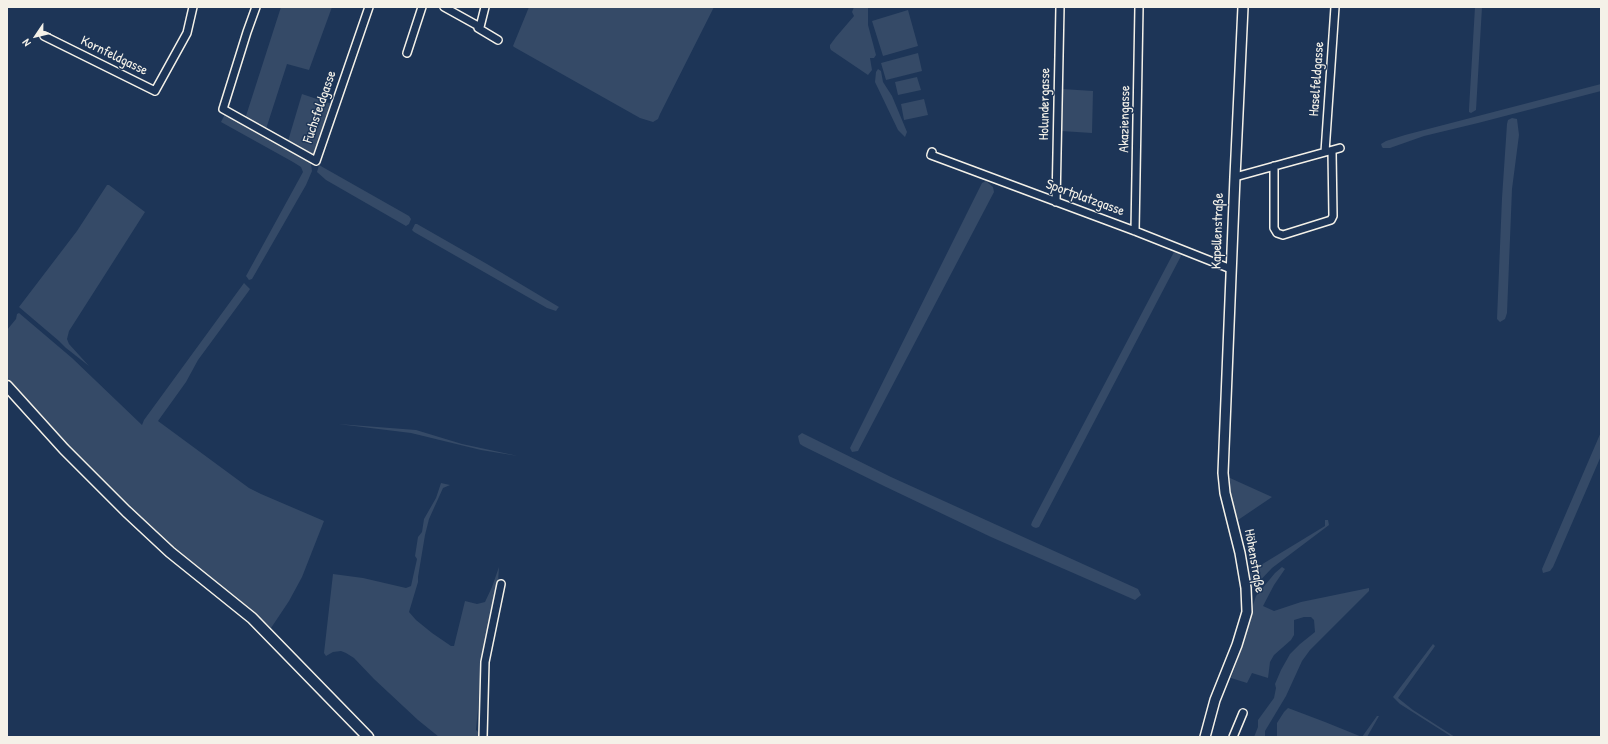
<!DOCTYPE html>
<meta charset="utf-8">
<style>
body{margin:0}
#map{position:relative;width:1608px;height:744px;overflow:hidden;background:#1d3557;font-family:"Patrick Hand",sans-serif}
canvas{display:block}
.frame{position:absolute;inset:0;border:8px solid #f4f1e8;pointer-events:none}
.north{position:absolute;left:16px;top:16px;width:40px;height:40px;-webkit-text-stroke:3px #1d3557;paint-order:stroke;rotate:235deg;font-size:11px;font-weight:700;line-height:16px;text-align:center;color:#f4f1e8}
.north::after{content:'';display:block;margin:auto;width:14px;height:18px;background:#f4f1e8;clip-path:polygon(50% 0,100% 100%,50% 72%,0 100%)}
</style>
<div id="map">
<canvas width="1608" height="744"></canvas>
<div class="frame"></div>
<div class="north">N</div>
</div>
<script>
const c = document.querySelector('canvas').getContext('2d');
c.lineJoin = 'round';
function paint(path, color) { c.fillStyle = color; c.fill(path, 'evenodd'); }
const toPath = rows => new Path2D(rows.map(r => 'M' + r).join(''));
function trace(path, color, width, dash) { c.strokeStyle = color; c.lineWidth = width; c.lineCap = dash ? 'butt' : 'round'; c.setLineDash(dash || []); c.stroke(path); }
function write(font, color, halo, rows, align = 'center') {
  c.font = font + ' "Patrick Hand",sans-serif'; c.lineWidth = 3; c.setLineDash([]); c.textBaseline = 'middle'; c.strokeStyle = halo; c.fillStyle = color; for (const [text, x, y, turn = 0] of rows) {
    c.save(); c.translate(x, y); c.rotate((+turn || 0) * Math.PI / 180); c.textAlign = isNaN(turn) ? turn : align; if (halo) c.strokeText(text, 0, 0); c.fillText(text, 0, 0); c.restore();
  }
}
paint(toPath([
 [281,7,332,7,309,70,287,64,266,129,245,119],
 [529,7,714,7,660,114,658,119,653,122,640,118,514,47,513,46],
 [854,7,868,7,868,25,876,55,874,58,870,58,872,70,868,75,831,50,830,48,830,45,836,37,854,16,852,12],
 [1475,7,1482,7,1476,110,1471,113,1469,112,1469,109],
 [908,10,918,46,883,56,872,21],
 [918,53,922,71,886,80,881,63],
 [878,69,881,71,883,82,892,96,907,132,905,137,898,130,875,82,876,72],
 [917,77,921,90,898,95,895,82],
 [1601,84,1601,91,1478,123,1424,136,1390,148,1383,148,1382,147,1381,144,1386,141,1405,135],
 [1062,89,1093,91,1092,133,1061,131],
 [302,94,332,104,316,150,313,154,288,141],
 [924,99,928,115,904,120,901,104],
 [225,114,227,114,310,161,311,164,312,171,306,185,252,279,249,280,246,276,303,172,301,167,293,162,221,122],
 [1512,118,1517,119,1519,135,1512,189,1507,313,1505,319,1500,322,1497,319,1502,198,1507,124,1508,120],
 [319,165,409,216,411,219,409,224,406,226,326,180,317,172],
 [986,181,993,187,994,192,858,451,852,452,850,448,982,183],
 [107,185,109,185,145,212,69,331,67,339,69,344,89,366,66,348,59,341,19,307,77,231],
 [415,224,417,224,487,264,559,307,558,308,556,311,547,308,414,232,412,230],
 [1174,252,1178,252,1181,256,1039,527,1036,528,1033,527,1031,525,1032,522],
 [244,283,250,289,248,292,198,360,186,382,158,421,249,488,261,494,324,521,302,577,289,601,271,628,253,611,177,551,139,516,89,466,82,458,79,457,52,430,7,377,7,330,16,319,17,314,19,313,72,358,142,425,144,420],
 [338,424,416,430,462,444,518,456,481,450,411,433],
 [1601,432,1601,456,1553,567,1550,571,1543,573,1542,569],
 [802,433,891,477,1138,589,1141,595,1135,600,991,537,884,486,803,446,800,444,799,441,798,436],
 [1228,478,1230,478,1272,497,1238,520,1228,486],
 [441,483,450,485,443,488,429,519,425,535,418,577,418,582,409,612,416,620,432,633,451,646,454,646,465,601,477,604,485,602,492,587,499,567,498,582,482,666,476,730,478,732,478,737,439,737,418,720,374,679,354,658,346,653,341,651,333,652,326,656,324,653,333,574,363,578,406,588,411,586,417,559,415,556,418,537,422,532,424,519,436,498],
 [1325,520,1328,520,1329,525,1272,568,1252,589,1249,580,1251,571,1325,526],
 [1282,567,1285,569,1274,585,1263,606,1274,611,1301,602,1369,588,1369,591,1310,650,1302,661,1286,696,1265,731,1265,737,1254,737,1258,727,1258,720,1274,698,1276,688,1275,684,1281,670,1290,654,1300,644,1315,632,1314,620,1311,617,1304,617,1294,620,1294,635,1291,640,1274,655,1270,662,1268,678,1252,673,1247,683,1231,678,1244,642,1252,608,1256,596,1275,573],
 [1433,644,1435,646,1433,649,1398,698,1413,710,1455,737,1452,737,1400,704,1393,697],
 [1288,708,1325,722,1362,737,1377,716,1379,716,1367,737,1277,737,1277,723,1284,712]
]), '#354a67');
const minor = toPath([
 [256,7,247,32,223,109,316,161,369,7],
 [444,7,480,27,478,28,498,40],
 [480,27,485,7],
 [44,36,155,91,187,33,193,7],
 [407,53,422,7],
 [932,152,931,155,1135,231,1231,269],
 [1325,152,1335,7],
 [1274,166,1274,228,1277,233,1283,235,1331,220,1333,216,1332,151],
 [1235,177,1340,148],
 [1056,202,1060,7],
 [1135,231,1139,7],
 [483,737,485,662,501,584],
 [1233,737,1243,713]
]);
const tertiary = toPath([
 [1205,737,1215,700,1237,645,1247,612,1246,588,1240,553,1225,493,1223,473,1235,177,1243,7]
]);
const secondary = toPath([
 [7,386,64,449,126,511,170,552,252,618,368,737]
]);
trace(minor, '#f4f1e8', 10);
trace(tertiary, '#f4f1e8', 12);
trace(secondary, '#f4f1e8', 13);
trace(minor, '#1d3557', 7);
trace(tertiary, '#1d3557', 9);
trace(secondary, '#1d3557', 10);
write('14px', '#f4f1e8', '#1d3557', [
 ["Kornfeldgasse",114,56,26],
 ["Haselfeldgasse",1317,79,-86],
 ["Holundergasse",1045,104,-89],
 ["Fuchsfeldgasse",320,107,-71],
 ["Akaziengasse",1125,119,-89],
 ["Sportplatzgasse",1085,198,20],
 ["Kapellenstraße",1218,231,-88],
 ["Höhenstraße",1254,561,80]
]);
</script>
